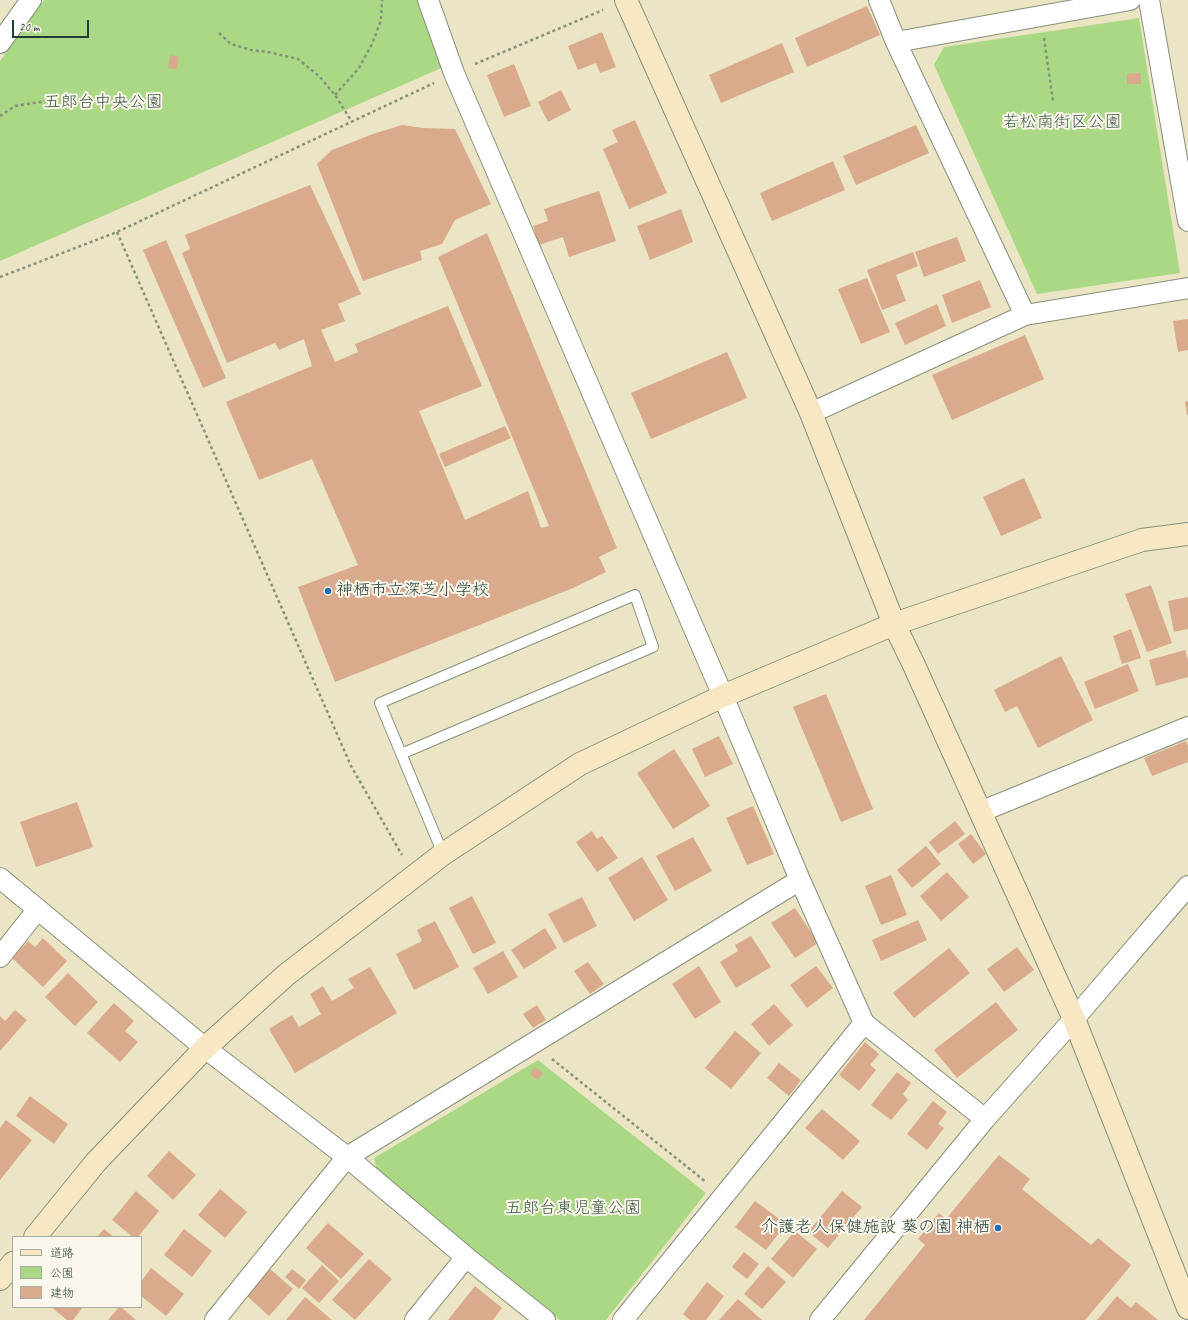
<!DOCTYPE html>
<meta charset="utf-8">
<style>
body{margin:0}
#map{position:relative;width:1188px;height:1320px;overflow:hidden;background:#ece5c5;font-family:Caveat,"Klee One",sans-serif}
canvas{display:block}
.legend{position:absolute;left:12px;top:1236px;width:130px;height:72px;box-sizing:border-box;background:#fbf7ec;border:1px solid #a3ada2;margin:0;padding:5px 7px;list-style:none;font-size:12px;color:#1f3d34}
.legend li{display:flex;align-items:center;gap:8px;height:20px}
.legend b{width:20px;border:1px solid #a3ada2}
.scale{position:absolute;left:12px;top:20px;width:77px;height:18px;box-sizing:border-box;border:2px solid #1f3d34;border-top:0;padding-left:5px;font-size:12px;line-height:14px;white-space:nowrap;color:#1f3d34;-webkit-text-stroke:3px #fbf7ec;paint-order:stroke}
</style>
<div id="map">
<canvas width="1188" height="1320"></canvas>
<ul class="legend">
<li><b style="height:5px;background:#f7e8c3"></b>道路</li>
<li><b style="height:11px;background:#aad884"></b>公園</li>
<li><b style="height:11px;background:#d9aa8b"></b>建物</li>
</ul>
<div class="scale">20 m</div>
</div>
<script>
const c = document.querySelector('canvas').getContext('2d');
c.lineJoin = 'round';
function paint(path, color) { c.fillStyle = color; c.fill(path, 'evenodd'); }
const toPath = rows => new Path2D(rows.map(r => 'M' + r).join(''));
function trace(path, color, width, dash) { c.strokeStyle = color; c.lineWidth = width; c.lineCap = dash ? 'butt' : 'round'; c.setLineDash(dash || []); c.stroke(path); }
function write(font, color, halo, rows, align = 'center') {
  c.font = font + ' Caveat,"Klee One",sans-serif'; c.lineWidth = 4; c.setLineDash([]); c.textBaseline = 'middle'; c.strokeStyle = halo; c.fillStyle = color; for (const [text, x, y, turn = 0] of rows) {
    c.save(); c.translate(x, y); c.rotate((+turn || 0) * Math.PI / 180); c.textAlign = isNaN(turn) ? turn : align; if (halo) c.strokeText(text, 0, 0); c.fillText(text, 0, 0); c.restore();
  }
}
paint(toPath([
 [44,0,417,0,446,66,0,261,0,61],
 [1139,18,1180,273,1037,294,934,65,944,47],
 [538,1060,706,1193,606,1320,560,1320,377,1171,374,1158]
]), '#aad884');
paint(toPath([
 [867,6,880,35,807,67,795,38],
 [602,32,616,67,600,73,596,63,578,70,568,46],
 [782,43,794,72,721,103,709,75],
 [170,55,179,57,177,69,168,68],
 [514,64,531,106,504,117,487,75],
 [1141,73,1141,84,1127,84,1127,74],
 [561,90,571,110,548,122,538,102],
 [635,120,667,193,629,209,603,149,618,142,612,130],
 [402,125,423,128,455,129,491,204,455,220,442,244,420,251,422,260,363,281,317,164,332,150,373,134],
 [916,125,929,153,856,185,843,156],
 [833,161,845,190,772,221,760,193],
 [310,185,361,294,338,304,345,321,321,330,335,362,358,352,355,344,448,306,482,386,419,411,465,520,528,491,541,528,549,526,438,257,487,233,617,548,599,557,606,572,573,588,335,682,298,587,358,565,312,459,259,480,226,402,312,366,304,339,279,350,275,343,227,363,182,253,190,249,185,235],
 [599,191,616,241,569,257,563,237,539,245,533,226,548,221,544,209],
 [681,209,693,242,650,260,637,226],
 [957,237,966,261,924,277,915,252],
 [166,240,226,378,203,388,143,250],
 [913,252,918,266,896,275,906,301,882,310,867,270],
 [867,278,890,332,861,344,838,289],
 [980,280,991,307,952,323,942,295],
 [937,304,946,326,905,345,895,323],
 [1188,319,1188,350,1178,352,1173,321],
 [1025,335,1044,379,952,420,932,375],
 [727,352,747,398,651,439,631,393],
 [1188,401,1188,415,1187,415,1185,402],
 [505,426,511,438,445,467,439,454],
 [1024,478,1042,518,1001,536,983,497],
 [1151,585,1172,643,1147,652,1125,594],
 [1188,597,1188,629,1174,632,1168,601],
 [1131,629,1141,658,1122,664,1113,636],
 [1185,650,1188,660,1188,677,1156,686,1149,660],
 [1061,656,1093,720,1038,748,1017,706,1005,712,994,690],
 [1128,664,1139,691,1095,709,1084,682],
 [826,694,873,809,841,822,793,707],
 [719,736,733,764,705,777,692,749],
 [1186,741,1188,746,1188,762,1152,776,1144,758],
 [674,749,710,806,673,829,637,773],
 [77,802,93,847,36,867,20,822],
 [753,806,774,854,747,865,726,818],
 [955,821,965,834,938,854,929,842],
 [592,831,597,839,602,836,618,858,597,872,576,842],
 [971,834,986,854,973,864,958,844],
 [693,837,712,871,675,891,656,856],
 [926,846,941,864,912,888,897,870],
 [642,857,668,900,634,921,608,878],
 [947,872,969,897,941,921,920,896],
 [891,875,907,915,881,925,865,886],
 [472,896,496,943,473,954,449,908],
 [582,897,597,926,564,943,548,914],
 [795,908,818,943,795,958,771,923],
 [918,920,927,940,881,961,872,940],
 [435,921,459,967,414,990,396,954,422,941,417,930],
 [545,928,557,948,524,969,511,950],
 [751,936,771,967,736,988,720,962,738,951,735,945],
 [43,938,67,961,43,987,12,958,28,941,35,947],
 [1017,947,1034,970,1004,992,987,969],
 [949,948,970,973,914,1018,893,993],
 [503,951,518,977,488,994,473,968],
 [588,962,604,984,590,994,574,971],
 [699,966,721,1002,695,1019,672,984],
 [816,966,833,988,807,1008,790,985],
 [370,967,397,1013,295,1073,269,1029,292,1015,299,1027,321,1014,310,994,323,986,332,1001,354,988,348,979],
 [68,973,98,1002,75,1026,45,997],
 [996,1002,1018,1030,957,1078,934,1050],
 [114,1003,134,1021,125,1031,138,1042,120,1062,87,1033],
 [774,1004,793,1025,769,1046,751,1024],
 [537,1005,546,1020,533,1028,523,1014],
 [15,1010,27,1020,0,1051,0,1016,5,1021],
 [735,1031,761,1053,731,1089,705,1068],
 [865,1042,879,1054,870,1065,876,1070,859,1091,839,1075],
 [779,1063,801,1080,789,1096,767,1078],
 [535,1067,543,1073,538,1080,530,1074],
 [897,1072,911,1083,903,1094,908,1100,891,1120,871,1105],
 [30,1096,68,1124,54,1144,16,1116],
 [933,1101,947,1112,938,1124,944,1128,927,1150,907,1134],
 [822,1109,860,1141,843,1160,805,1128],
 [6,1120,32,1140,0,1180,0,1128],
 [169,1151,196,1175,173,1200,147,1176],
 [999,1155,1030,1179,1022,1189,1091,1245,1098,1238,1131,1265,1119,1280,1085,1320,864,1320,925,1245,918,1239,939,1213,946,1219],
 [220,1189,247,1212,225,1238,198,1215],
 [136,1191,159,1211,138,1237,133,1237,112,1220],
 [842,1191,862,1207,828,1248,808,1232],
 [755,1201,786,1224,766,1250,735,1227],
 [328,1223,364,1254,341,1279,306,1248],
 [104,1229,114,1237,97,1237],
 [184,1229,212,1251,192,1277,164,1255],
 [795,1231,817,1249,793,1278,771,1259],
 [744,1252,759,1264,747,1279,732,1267],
 [369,1259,392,1279,355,1320,332,1300],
 [322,1265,339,1281,319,1303,302,1288],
 [768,1266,786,1282,762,1309,744,1294],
 [151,1268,184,1294,166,1316,141,1296,141,1282],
 [270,1269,293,1289,269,1316,247,1296],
 [292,1269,306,1280,299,1289,285,1277],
 [707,1282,724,1296,706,1320,690,1320,683,1314],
 [475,1286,502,1308,493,1320,448,1320],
 [1117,1296,1131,1308,1136,1302,1158,1320,1097,1320],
 [305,1297,332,1320,286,1320],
 [738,1299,762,1320,719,1320],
 [51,1307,83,1307,73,1320,67,1320],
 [119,1307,121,1307,136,1320,108,1320]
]), '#d9aa8b');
const lane = toPath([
 [401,754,653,647,635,595,380,703,443,854]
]);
const street = toPath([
 [428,0,454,73,723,696,800,880,864,1023,985,1119],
 [879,0,896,42,1025,315],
 [1149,0,1188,221],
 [896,42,1130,0],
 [0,43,31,0],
 [811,413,1025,315,1188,288],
 [980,812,1188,727],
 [0,878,205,1048,347,1157,466,1257,545,1320],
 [0,957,38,909],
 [215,1320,347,1157,800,880],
 [415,1320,466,1257],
 [623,1320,864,1023],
 [820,1320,985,1119,1074,1019,1188,886]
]);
const secondary = toPath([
 [626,0,811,413,894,624,913,663,1074,1019,1188,1308],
 [35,1237,96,1162,205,1048,286,975,443,854,580,764,723,696,894,624,1142,540,1188,534],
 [0,1279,13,1263]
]);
trace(lane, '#86917c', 12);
trace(street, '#86917c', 22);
trace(secondary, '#86917c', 24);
trace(toPath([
 [219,33,231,44,251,50,268,52,298,59,319,76,335,95,352,122],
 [1044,38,1053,101],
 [475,64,603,10],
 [335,95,359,68,372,44,381,20,382,0],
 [0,116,15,106,46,101],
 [117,232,351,766,402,855],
 [0,277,117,232,434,83],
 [552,1059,706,1182]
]), '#86917c', 2.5, [3, 3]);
trace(lane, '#fff', 10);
trace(street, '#fff', 20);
trace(secondary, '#f7e8c3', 22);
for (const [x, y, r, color] of [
 [328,591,4,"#1f6fb2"],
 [998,1228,4,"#1f6fb2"]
]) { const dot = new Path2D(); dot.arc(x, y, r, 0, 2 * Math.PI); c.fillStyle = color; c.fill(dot); trace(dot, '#fbf7ec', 1.5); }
write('17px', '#3b5c44', '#fbf7ec', [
 ["五郎台中央公園",103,103],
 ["若松南街区公園",1062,123],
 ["五郎台東児童公園",573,1209]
]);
write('17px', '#1f3d34', '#fbf7ec', [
 ["神栖市立深芝小学校",336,591],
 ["介護老人保健施設 葵の園 神栖",990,1228,"right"]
], 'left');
</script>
